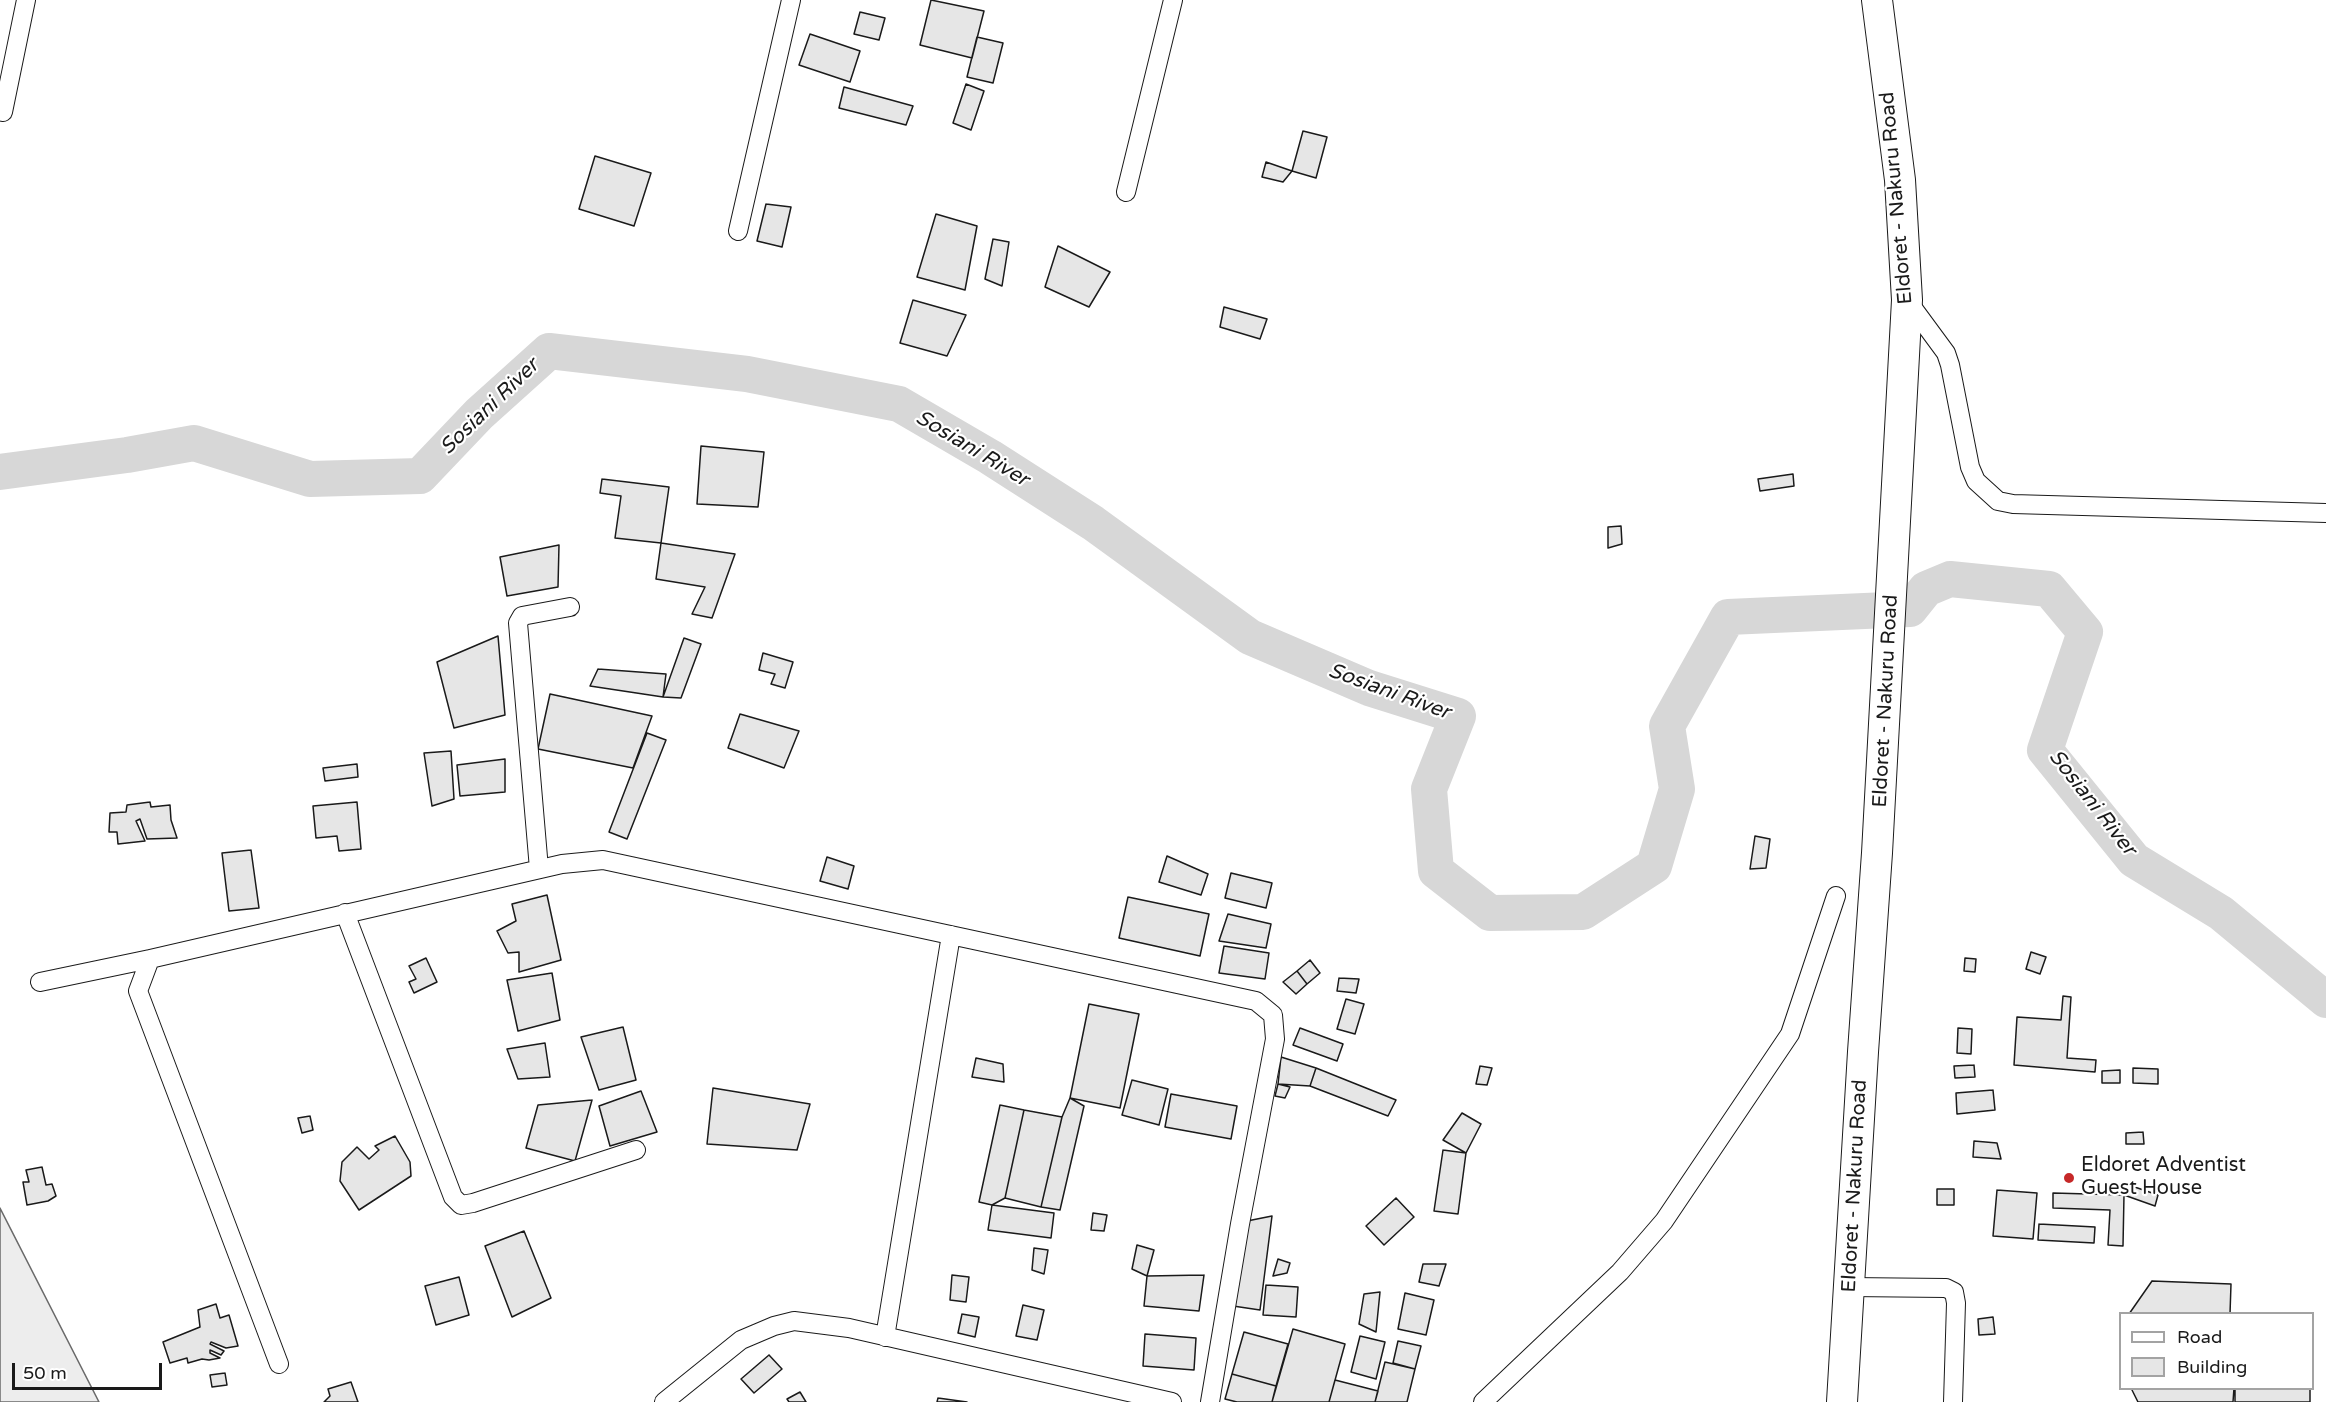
<!DOCTYPE html>
<style>
body{margin:0}
#map{position:relative;width:2326px;height:1402px;overflow:hidden;background:#fff;font-family:"Varela Round",sans-serif}
canvas{display:block}
.legend{position:absolute;left:2119px;top:1312px;width:195px;height:78px;box-sizing:border-box;background:#fff;border:2px solid #a3a3a3;margin:0;padding:8px 10px;list-style:none;font-size:18px;color:#1a1a1a}
.legend li{display:flex;align-items:center;gap:12px;height:30px}
.legend b{width:30px;border:2px solid #a3a3a3}
.scale{position:absolute;left:12px;top:1363px;width:150px;height:27px;box-sizing:border-box;border:3px solid #1a1a1a;border-top:0;padding-left:8px;font-size:18px;line-height:21px;white-space:nowrap;color:#1a1a1a;-webkit-text-stroke:4px #fff;paint-order:stroke}
</style>
<div id="map">
<canvas width="2326" height="1402"></canvas>
<ul class="legend">
<li><b style="height:8px;background:#fff"></b>Road</li>
<li><b style="height:16px;background:#e6e6e6"></b>Building</li>
</ul>
<div class="scale">50 m</div>
</div>
<script>
const c = document.querySelector('canvas').getContext('2d');
c.lineJoin = 'round';
function paint(path, color) { c.fillStyle = color; c.fill(path, 'evenodd'); }
const toPath = rows => new Path2D(rows.map(r => 'M' + r).join(''));
function trace(path, color, width, dash) { c.strokeStyle = color; c.lineWidth = width; c.lineCap = dash ? 'butt' : 'round'; c.setLineDash(dash || []); c.stroke(path); }
function write(font, color, halo, rows, align = 'center') {
  c.font = font + ' "Varela Round",sans-serif'; c.lineWidth = 4.5; c.setLineDash([]); c.textBaseline = 'middle'; c.strokeStyle = halo; c.fillStyle = color; for (const [text, x, y, turn = 0] of rows) {
    c.save(); c.translate(x, y); c.rotate((+turn || 0) * Math.PI / 180); c.textAlign = isNaN(turn) ? turn : align; if (halo) c.strokeText(text, 0, 0); c.fillText(text, 0, 0); c.restore();
  }
}
const built = toPath([
 [0,1208,99,1402,0,1402,0,1208]
]);
paint(built, '#ededed');
trace(built, '#6a6a6a', 1.5);
trace(toPath([
 [0,472,127,455,194,443,310,479,420,476,479,414,549,351,747,374,899,404,990,457,1093,523,1250,637,1369,688,1458,716,1429,789,1436,871,1490,913,1583,912,1654,866,1677,789,1667,726,1728,617,1910,609,1926,589,1950,579,2049,589,2085,632,2045,750,2134,860,2221,913,2326,1000]
]), '#d7d7d7', 36);
const building = toPath([
 [931,0,984,11,972,58,920,45,931,0],
 [860,12,885,18,879,40,854,34,860,12],
 [810,34,860,51,850,82,799,65,810,34],
 [977,37,1003,43,993,83,967,77,977,37],
 [966,84,984,91,971,130,953,123,966,84],
 [844,87,913,106,906,125,839,108,844,87],
 [1303,131,1327,137,1316,178,1292,171,1303,131],
 [595,156,651,173,634,226,579,209,595,156],
 [1266,162,1292,171,1283,182,1262,177,1266,162],
 [766,204,791,207,782,247,757,241,766,204],
 [936,214,977,226,965,290,917,277,936,214],
 [993,239,1009,242,1002,286,985,279,993,239],
 [1058,246,1110,272,1089,307,1045,287,1058,246],
 [913,300,966,315,947,356,900,343,913,300],
 [1224,307,1267,319,1260,339,1220,327,1224,307],
 [701,446,764,452,758,507,697,504,701,446],
 [1793,474,1794,486,1760,491,1758,479,1793,474],
 [602,479,669,487,661,543,615,538,621,496,600,493,602,479],
 [1621,526,1622,544,1608,548,1608,527,1621,526],
 [661,543,735,554,712,618,692,614,705,587,656,579,661,543],
 [559,545,558,587,507,596,500,557,559,545],
 [498,636,505,715,454,728,437,662,498,636],
 [684,638,701,644,681,698,663,697,684,638],
 [763,653,793,662,785,688,771,684,775,674,759,670,763,653],
 [598,669,666,674,663,697,590,686,598,669],
 [550,694,652,716,633,768,538,749,550,694],
 [740,714,799,731,784,768,728,748,740,714],
 [647,733,666,740,627,839,609,832,647,733],
 [451,751,454,799,432,806,424,753,451,751],
 [505,759,505,792,460,796,457,765,505,759],
 [357,764,358,777,325,781,323,768,357,764],
 [150,802,151,807,170,805,171,820,177,838,147,839,140,819,136,821,145,841,118,844,117,832,109,832,110,813,126,812,127,805,150,802],
 [357,802,361,849,339,851,337,836,316,838,313,806,357,802],
 [1755,836,1770,839,1766,868,1750,869,1755,836],
 [251,850,259,908,229,911,222,853,251,850],
 [1167,856,1208,874,1201,895,1159,882,1167,856],
 [827,857,854,866,848,889,820,881,827,857],
 [1231,873,1272,883,1266,908,1225,898,1231,873],
 [547,895,561,960,519,972,519,952,508,953,497,931,516,921,512,904,547,895],
 [1128,897,1209,914,1200,956,1119,938,1128,897],
 [1228,914,1271,924,1266,948,1219,941,1228,914],
 [1224,946,1269,953,1265,979,1219,973,1224,946],
 [2031,952,2046,957,2040,974,2026,969,2031,952],
 [426,958,437,982,414,993,409,982,416,979,409,966,426,958],
 [1965,958,1976,959,1975,972,1964,971,1965,958],
 [1310,960,1320,973,1307,984,1297,971,1310,960],
 [1297,971,1307,984,1296,994,1283,982,1297,971],
 [552,973,560,1020,518,1031,507,980,552,973],
 [1339,978,1359,979,1356,993,1337,991,1339,978],
 [2063,996,2071,997,2067,1058,2096,1060,2095,1072,2014,1065,2017,1017,2061,1020,2063,996],
 [1346,999,1364,1004,1355,1034,1337,1029,1346,999],
 [1089,1004,1139,1014,1120,1108,1070,1098,1089,1004],
 [623,1027,636,1080,599,1090,581,1037,623,1027],
 [1300,1028,1343,1044,1337,1061,1293,1045,1300,1028],
 [1958,1028,1972,1029,1971,1054,1957,1053,1958,1028],
 [545,1043,550,1077,518,1079,507,1049,545,1043],
 [1281,1057,1316,1068,1310,1086,1278,1084,1281,1057],
 [976,1058,1003,1064,1004,1082,972,1077,976,1058],
 [1974,1065,1975,1077,1955,1078,1954,1066,1974,1065],
 [1480,1066,1492,1068,1487,1085,1476,1084,1480,1066],
 [1316,1068,1396,1100,1388,1116,1310,1086,1316,1068],
 [2133,1068,2158,1069,2158,1084,2133,1083,2133,1068],
 [2120,1070,2120,1083,2102,1083,2102,1071,2120,1070],
 [1132,1080,1168,1089,1159,1125,1122,1115,1132,1080],
 [1278,1084,1290,1087,1285,1098,1275,1096,1278,1084],
 [713,1088,810,1104,797,1150,707,1144,713,1088],
 [1993,1090,1995,1110,1957,1114,1956,1093,1993,1090],
 [641,1091,657,1132,610,1146,599,1106,641,1091],
 [1171,1094,1237,1106,1231,1139,1165,1127,1171,1094],
 [1070,1098,1084,1106,1060,1210,1041,1207,1062,1117,1070,1098],
 [592,1100,575,1161,526,1148,538,1105,592,1100],
 [1000,1105,1024,1110,1005,1198,992,1205,979,1202,1000,1105],
 [1024,1110,1062,1117,1041,1207,1005,1198,1024,1110],
 [1462,1113,1481,1124,1466,1153,1443,1140,1462,1113],
 [310,1116,313,1130,302,1133,298,1118,310,1116],
 [2143,1132,2144,1144,2126,1144,2126,1133,2143,1132],
 [395,1136,410,1162,411,1176,359,1210,340,1181,342,1162,357,1147,369,1159,379,1150,375,1146,395,1136],
 [1974,1141,1997,1143,2001,1159,1973,1157,1974,1141],
 [1443,1150,1466,1153,1458,1214,1434,1211,1443,1150],
 [42,1167,46,1185,52,1184,56,1196,48,1201,27,1205,23,1182,29,1182,26,1170,42,1167],
 [2123,1183,2158,1195,2155,1206,2124,1195,2123,1183],
 [1937,1189,1954,1189,1954,1205,1937,1205,1937,1189],
 [1997,1190,2037,1193,2033,1239,1993,1236,1997,1190],
 [2053,1193,2124,1195,2123,1246,2108,1245,2110,1210,2053,1208,2053,1193],
 [1396,1198,1414,1217,1384,1245,1366,1226,1396,1198],
 [992,1205,1054,1213,1051,1238,988,1230,992,1205],
 [1093,1213,1107,1215,1104,1231,1091,1230,1093,1213],
 [1272,1216,1260,1310,1233,1306,1247,1221,1272,1216],
 [2039,1224,2095,1227,2094,1243,2038,1240,2039,1224],
 [524,1231,551,1298,512,1317,485,1246,524,1231],
 [1137,1245,1154,1250,1147,1276,1132,1269,1137,1245],
 [1034,1248,1048,1250,1044,1274,1032,1270,1034,1248],
 [1278,1259,1290,1263,1287,1273,1273,1276,1278,1259],
 [1423,1264,1446,1264,1439,1286,1419,1282,1423,1264],
 [952,1275,969,1277,966,1302,950,1300,952,1275],
 [1204,1275,1199,1311,1144,1306,1147,1276,1204,1275],
 [459,1277,469,1315,436,1325,425,1286,459,1277],
 [2152,1281,2231,1284,2230,1314,2129,1314,2152,1281],
 [1266,1285,1298,1287,1296,1317,1263,1315,1266,1285],
 [1380,1292,1376,1332,1359,1324,1364,1294,1380,1292],
 [1405,1293,1434,1300,1426,1335,1398,1329,1405,1293],
 [216,1304,220,1318,229,1315,238,1346,226,1348,211,1342,210,1344,224,1351,221,1355,210,1350,210,1353,220,1358,209,1360,202,1359,188,1363,187,1358,170,1363,163,1342,200,1327,198,1310,216,1304],
 [1023,1305,1044,1310,1037,1340,1016,1336,1023,1305],
 [962,1314,979,1317,975,1337,958,1333,962,1314],
 [1993,1317,1995,1334,1979,1335,1978,1319,1993,1317],
 [1293,1329,1345,1344,1329,1402,1272,1402,1293,1329],
 [1244,1332,1288,1344,1276,1386,1232,1374,1244,1332],
 [1145,1334,1196,1338,1194,1370,1143,1366,1145,1334],
 [1360,1336,1385,1342,1376,1379,1351,1372,1360,1336],
 [1398,1341,1421,1346,1415,1369,1393,1363,1398,1341],
 [769,1355,782,1369,754,1393,741,1379,769,1355],
 [1385,1362,1415,1369,1407,1402,1375,1402,1385,1362],
 [225,1373,227,1385,212,1387,210,1375,225,1373],
 [1232,1374,1276,1386,1272,1402,1237,1402,1225,1399,1232,1374],
 [1335,1380,1378,1391,1375,1402,1329,1402,1335,1380],
 [351,1382,358,1402,324,1402,330,1396,328,1389,351,1382],
 [2131,1388,2234,1388,2233,1402,2138,1402,2131,1388],
 [2235,1388,2310,1389,2310,1402,2235,1402,2235,1388],
 [800,1392,806,1402,789,1402,787,1399,800,1392],
 [938,1398,967,1402,937,1402,938,1398]
]);
paint(building, '#e6e6e6');
trace(building, '#1a1a1a', 1.5);
const minor = toPath([
 [3,112,26,0],
 [1126,192,1173,0],
 [738,231,791,0],
 [1907,300,1946,353,1950,365,1970,467,1976,481,1998,501,2013,504,2326,513],
 [539,869,518,623,522,616,570,607],
 [345,913,453,1197,461,1205,473,1203,636,1150],
 [150,959,138,991,279,1364],
 [40,982,150,959,562,864,603,860,1256,1001,1273,1015,1275,1039,1240,1224,1210,1402],
 [1849,1287,1946,1288,1954,1292,1956,1303,1953,1402],
 [885,1337,951,935],
 [664,1402,741,1340,774,1326,794,1321,849,1328,1172,1402],
 [1483,1402,1620,1272,1664,1221,1790,1034,1836,896]
]);
const trunk = toPath([
 [1842,1402,1863,1052,1877,853,1907,300,1900,180,1877,0]
]);
trace(minor, '#1a1a1a', 20);
trace(trunk, '#1a1a1a', 32);
trace(minor, '#fff', 18);
trace(trunk, '#fff', 30);
for (const [x, y, r, color] of [
 [2069,1178,6,"#c62828"]
]) { const dot = new Path2D(); dot.arc(x, y, r, 0, 2 * Math.PI); c.fillStyle = color; c.fill(dot); trace(dot, '#fff', 2); }
write('20px', '#1a1a1a', '#fff', [
 ["Eldoret - Nakuru Road",1897,198,-95],
 ["Eldoret - Nakuru Road",1886,701,-87],
 ["Eldoret - Nakuru Road",1855,1186,-87]
]);
write('20px', '#1a1a1a', '#fff', [
 ["Eldoret Adventist",2081,1166],
 ["Guest House",2081,1189]
], 'left');
write('italic 21px', '#1a1a1a', '#fff', [
 ["Sosiani River",490,407,-44],
 ["Sosiani River",972,449,31],
 ["Sosiani River",1389,692,20],
 ["Sosiani River",2092,803,52]
]);
</script>
